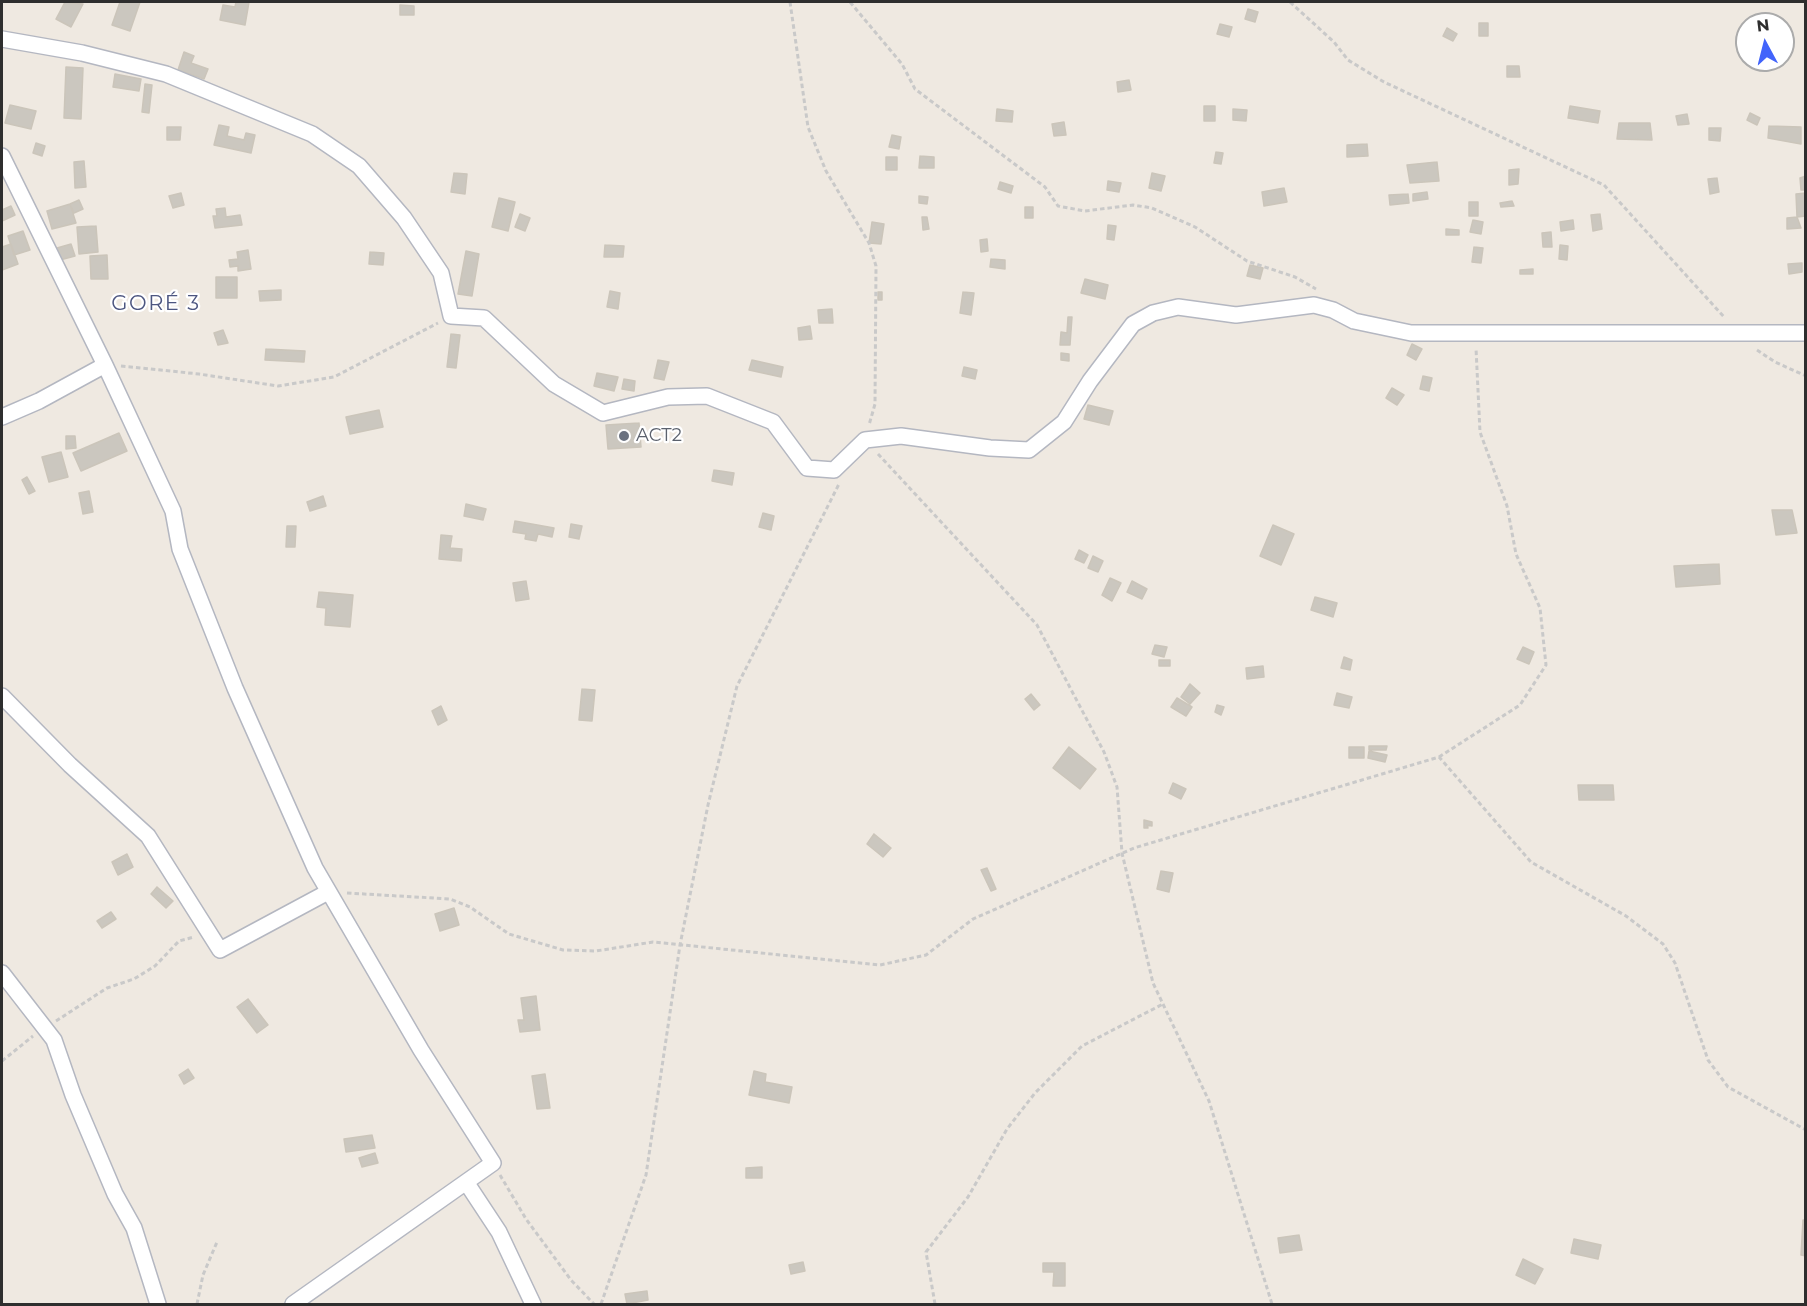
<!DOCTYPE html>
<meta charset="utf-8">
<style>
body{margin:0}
#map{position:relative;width:1807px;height:1306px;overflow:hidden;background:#efe9e1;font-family:Montserrat,sans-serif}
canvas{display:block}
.frame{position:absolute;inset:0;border:3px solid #2e2e2e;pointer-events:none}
.north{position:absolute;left:1735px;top:12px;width:60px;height:60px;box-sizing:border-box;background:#fff;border:2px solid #ababab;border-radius:50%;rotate:353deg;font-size:16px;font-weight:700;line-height:24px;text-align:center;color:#2e2e2e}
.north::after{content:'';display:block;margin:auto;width:21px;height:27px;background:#4264fb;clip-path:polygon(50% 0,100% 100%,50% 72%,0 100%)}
</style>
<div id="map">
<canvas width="1807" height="1306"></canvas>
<div class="frame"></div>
<div class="north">N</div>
</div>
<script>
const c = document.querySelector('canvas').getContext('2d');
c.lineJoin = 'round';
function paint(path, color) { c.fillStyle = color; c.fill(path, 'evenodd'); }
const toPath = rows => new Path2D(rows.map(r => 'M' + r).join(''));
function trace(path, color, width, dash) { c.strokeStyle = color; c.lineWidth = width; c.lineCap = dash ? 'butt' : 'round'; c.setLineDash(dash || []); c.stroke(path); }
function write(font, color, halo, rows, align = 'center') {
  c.font = font + ' Montserrat,sans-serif'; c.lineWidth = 4.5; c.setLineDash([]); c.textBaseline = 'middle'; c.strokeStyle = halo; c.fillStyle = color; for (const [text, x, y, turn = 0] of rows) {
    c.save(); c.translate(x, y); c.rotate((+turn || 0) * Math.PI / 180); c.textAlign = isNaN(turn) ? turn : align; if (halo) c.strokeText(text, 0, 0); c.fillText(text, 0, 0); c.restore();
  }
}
const building = toPath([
 [65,2,83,4,71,27,56,19,65,2],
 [120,2,140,2,130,31,112,25,120,2],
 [236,2,249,2,245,25,220,20,223,5,235,7,236,2],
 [400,5,414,6,414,15,400,15,400,5],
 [1248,9,1258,12,1255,22,1245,19,1248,9],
 [1479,23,1488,23,1488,36,1479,36,1479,23],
 [1220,24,1232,27,1229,37,1217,34,1220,24],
 [1447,28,1457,34,1453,41,1443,36,1447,28],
 [184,52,194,56,191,63,208,69,204,79,178,70,184,52],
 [1507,66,1519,66,1520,77,1507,77,1507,66],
 [66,67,83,68,81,119,64,118,66,67],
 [115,74,141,79,139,91,113,87,115,74],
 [1129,80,1131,90,1118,92,1117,82,1129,80],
 [145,84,152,85,149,113,142,112,145,84],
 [10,105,36,111,31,129,5,123,10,105],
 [1204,106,1215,106,1215,121,1204,121,1204,106],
 [1570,106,1600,111,1598,123,1568,118,1570,106],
 [997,109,1013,111,1012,122,996,121,997,109],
 [1233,109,1247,110,1246,121,1233,120,1233,109],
 [1750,113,1760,118,1757,125,1747,120,1750,113],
 [1687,114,1689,124,1678,125,1676,116,1687,114],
 [1064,122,1066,135,1054,136,1052,124,1064,122],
 [1619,123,1650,123,1652,140,1617,139,1619,123],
 [219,125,229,127,227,136,244,140,246,133,255,135,251,153,214,145,219,125],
 [1769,126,1801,127,1801,144,1768,138,1769,126],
 [167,127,181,127,180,140,167,140,167,127],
 [1709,128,1721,128,1720,141,1709,140,1709,128],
 [892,135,901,137,899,149,889,147,892,135],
 [36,143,45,146,42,156,33,153,36,143],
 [1367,144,1368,156,1347,157,1347,145,1367,144],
 [1216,152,1223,153,1221,164,1214,163,1216,152],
 [920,156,934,157,934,168,919,168,920,156],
 [886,157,897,157,897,170,886,170,886,157],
 [84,161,86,187,75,188,74,162,84,161],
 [1437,162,1439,181,1410,183,1407,165,1437,162],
 [1519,169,1518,184,1509,185,1509,170,1519,169],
 [454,173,467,174,465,194,451,192,454,173],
 [1152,173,1165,176,1161,191,1149,188,1152,173],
 [1806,176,1806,190,1801,190,1800,178,1806,176],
 [1717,178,1719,192,1710,194,1708,179,1717,178],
 [1108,181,1121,183,1119,192,1107,190,1108,181],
 [1000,182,1013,186,1011,193,998,189,1000,182],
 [1284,188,1287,202,1264,206,1262,192,1284,188],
 [1427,192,1428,199,1413,201,1413,194,1427,192],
 [181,193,184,205,173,208,169,196,181,193],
 [1806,193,1806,216,1797,217,1796,194,1806,193],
 [1408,194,1409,203,1390,205,1389,195,1408,194],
 [919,196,928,197,927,204,919,203,919,196],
 [499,198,515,202,508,231,492,227,499,198],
 [79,200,83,209,74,213,70,204,79,200],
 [1512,201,1514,206,1501,207,1500,203,1512,201],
 [1469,202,1478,202,1478,216,1469,216,1469,202],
 [70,204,76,223,52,229,47,211,70,204],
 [11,206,15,215,2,221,2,210,11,206],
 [1025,207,1033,207,1033,218,1025,218,1025,207],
 [225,208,226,217,240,215,242,225,215,228,213,216,217,216,216,209,225,208],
 [520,214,530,218,525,231,515,227,520,214],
 [1600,214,1602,229,1593,231,1591,215,1600,214],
 [922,217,927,217,929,229,923,230,922,217],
 [1797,217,1801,228,1787,229,1787,218,1797,217],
 [1473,220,1483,222,1481,234,1470,232,1473,220],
 [1573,220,1574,229,1561,231,1560,222,1573,220],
 [872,222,884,224,881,244,869,243,872,222],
 [1108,225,1116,226,1114,240,1107,239,1108,225],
 [96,226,98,252,79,254,77,227,96,226],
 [1446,229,1459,230,1459,235,1446,235,1446,229],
 [23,231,30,250,14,255,8,236,23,231],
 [1551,232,1552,247,1543,247,1542,233,1551,232],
 [987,239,988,251,981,252,980,240,987,239],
 [11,244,18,264,2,270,2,247,11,244],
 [71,244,75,256,60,260,57,248,71,244],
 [605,245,624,246,623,257,604,257,605,245],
 [1560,245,1568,246,1567,260,1559,259,1560,245],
 [1474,247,1483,248,1481,263,1472,262,1474,247],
 [248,250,251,269,238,271,238,266,230,267,229,260,238,259,237,252,248,250],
 [466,251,479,254,472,296,458,294,466,251],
 [370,252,384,253,383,265,369,264,370,252],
 [107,255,108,279,91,279,90,256,107,255],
 [991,259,1005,260,1005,269,990,267,991,259],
 [1802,263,1802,272,1789,274,1788,264,1802,263],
 [1250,265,1263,268,1260,279,1247,276,1250,265],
 [1533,269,1533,274,1520,274,1520,270,1533,269],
 [216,277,237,277,237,298,216,298,216,277],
 [1085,279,1108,285,1105,299,1081,293,1085,279],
 [281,290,281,300,260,301,259,291,281,290],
 [610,291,620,293,618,309,607,307,610,291],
 [878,292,882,292,882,300,878,300,878,292],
 [963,292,974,293,971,315,960,313,963,292],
 [832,309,833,323,819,323,818,310,832,309],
 [1068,317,1072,317,1070,345,1060,345,1061,332,1067,333,1068,317],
 [810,326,812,339,799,340,798,328,810,326],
 [223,330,228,343,218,345,214,333,223,330],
 [451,334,460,335,456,368,447,367,451,334],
 [1412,344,1422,349,1416,360,1407,355,1412,344],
 [266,349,305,351,304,362,265,360,266,349],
 [1061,353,1069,354,1069,361,1061,360,1061,353],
 [658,360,669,362,664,380,654,378,658,360],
 [752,360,783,367,781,377,749,370,752,360],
 [964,367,977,370,975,379,962,376,964,367],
 [597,373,618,377,614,391,594,386,597,373],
 [1423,376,1432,378,1429,391,1420,389,1423,376],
 [624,379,635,381,634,391,622,389,624,379],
 [1392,388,1404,395,1397,405,1386,398,1392,388],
 [1088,405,1113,411,1109,425,1084,419,1088,405],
 [379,410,383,427,350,434,346,417,379,410],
 [639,423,641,447,608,449,606,425,639,423],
 [119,433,127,451,81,471,73,453,119,433],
 [66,436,75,436,76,448,66,449,66,436],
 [61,452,68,477,49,482,42,457,61,452],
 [714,470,734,473,732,485,712,481,714,470],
 [27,477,35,491,29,494,22,480,27,477],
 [89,491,93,512,83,514,79,493,89,491],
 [323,496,326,506,310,511,307,502,323,496],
 [466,504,486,509,483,520,464,516,466,504],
 [1772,510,1792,510,1797,533,1776,535,1772,510],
 [763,513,774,516,771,530,759,527,763,513],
 [515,521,554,528,552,537,538,534,536,541,525,539,526,534,513,532,515,521],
 [571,524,582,526,579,539,569,537,571,524],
 [1273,525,1294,534,1281,565,1260,556,1273,525],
 [287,526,296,526,295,547,286,547,287,526],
 [441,535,452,536,450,548,462,549,461,561,439,559,441,535],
 [1079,550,1088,555,1084,563,1075,559,1079,550],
 [1093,556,1103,561,1098,572,1088,568,1093,556],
 [1719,564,1720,584,1676,587,1674,566,1719,564],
 [1110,578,1121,583,1112,601,1102,595,1110,578],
 [526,581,529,599,516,601,513,583,526,581],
 [1132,581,1147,589,1142,599,1127,592,1132,581],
 [319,592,353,595,350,627,325,625,326,608,317,607,319,592],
 [1315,597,1337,603,1333,617,1311,610,1315,597],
 [1155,645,1167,647,1164,657,1152,654,1155,645],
 [1523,647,1534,652,1529,664,1517,659,1523,647],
 [1344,657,1352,660,1350,670,1341,668,1344,657],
 [1159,660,1170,660,1170,666,1159,666,1159,660],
 [1263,666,1264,677,1247,679,1246,668,1263,666],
 [1190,684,1200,693,1190,704,1181,697,1190,684],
 [582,689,595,690,592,721,579,720,582,689],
 [1337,693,1352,697,1349,708,1334,705,1337,693],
 [1031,694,1040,705,1034,710,1025,699,1031,694],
 [1177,698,1192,707,1186,716,1171,707,1177,698],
 [1217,705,1224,707,1221,715,1215,712,1217,705],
 [441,706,447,720,438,725,432,711,441,706],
 [1369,746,1387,746,1386,750,1369,750,1369,746],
 [1069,747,1096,769,1080,789,1053,768,1069,747],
 [1349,747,1364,747,1364,758,1349,758,1349,747],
 [1369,751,1387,755,1385,762,1368,758,1369,751],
 [1173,783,1186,789,1181,799,1169,793,1173,783],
 [1578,785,1613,785,1614,800,1579,800,1578,785],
 [1144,820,1152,822,1152,826,1147,825,1148,828,1144,828,1144,820],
 [874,834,891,848,883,857,867,844,874,834],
 [127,854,133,867,118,875,112,862,127,854],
 [987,868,996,889,991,891,981,870,987,868],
 [1161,871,1173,873,1169,892,1157,889,1161,871],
 [157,887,173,901,166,908,151,894,157,887],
 [454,908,459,925,440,931,435,914,454,908],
 [111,912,116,919,102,928,97,921,111,912],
 [536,996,540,1030,520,1032,518,1020,524,1020,521,998,536,996],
 [248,999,268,1025,257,1033,237,1007,248,999],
 [188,1069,194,1078,184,1084,179,1075,188,1069],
 [754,1071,766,1074,765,1082,792,1087,789,1103,749,1095,754,1071],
 [545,1074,550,1108,537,1109,532,1076,545,1074],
 [372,1135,375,1148,346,1152,344,1139,372,1135],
 [375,1153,378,1163,362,1167,359,1158,375,1153],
 [762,1167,762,1178,746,1178,746,1168,762,1167],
 [1803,1220,1806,1220,1806,1256,1801,1255,1803,1220],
 [1299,1235,1302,1250,1280,1253,1278,1238,1299,1235],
 [1574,1239,1601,1245,1598,1259,1571,1253,1574,1239],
 [1523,1259,1543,1269,1535,1284,1516,1275,1523,1259],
 [803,1262,805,1271,791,1274,789,1265,803,1262],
 [1043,1263,1065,1263,1065,1286,1053,1286,1054,1272,1043,1272,1043,1263],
 [647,1291,648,1300,627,1304,625,1294,647,1291]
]);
paint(building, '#cbc7bf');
trace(building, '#cbc5ba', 1.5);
const street = toPath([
 [2,39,82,53,166,74,312,134,359,166,404,218,441,273,451,316,484,318,554,384,603,413,668,397,707,396,773,422,807,468,834,470,865,440,901,436,990,448,1029,450,1064,422,1090,381,1133,324,1153,313,1178,307,1236,315,1314,305,1333,310,1354,321,1411,333,1806,333],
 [2,156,105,365,173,511,180,549,235,688,315,868,421,1050,493,1163,293,1304],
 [2,417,39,401,105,365],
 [2,696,70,765,148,836,220,950,328,892],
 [2,973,54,1040,73,1095,115,1194,134,1228,158,1304],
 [466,1182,499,1232,533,1304]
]);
trace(street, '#b4b7c1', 18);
trace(toPath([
 [790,2,808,127,826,171,869,243,876,266,875,404,869,425],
 [850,2,902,64,915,89,1045,187,1058,206,1085,211,1133,205,1152,208,1195,227,1247,261,1295,277,1316,289],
 [1290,2,1334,42,1348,60,1384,82,1604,185,1725,318],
 [1757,350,1775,362,1806,376],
 [121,366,199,374,278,386,334,377,438,323],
 [878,454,1037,625,1104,752,1117,787,1122,853,1153,983,1209,1101,1272,1304],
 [1439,757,1520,705,1546,665,1540,608,1516,554,1507,506,1480,432,1476,348],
 [347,893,450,899,470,907,509,934,563,950,596,951,653,942,880,965,926,955,973,919,1134,848,1439,757,1531,862,1626,916,1663,944,1675,963,1708,1060,1728,1087,1806,1130],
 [56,1021,107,988,134,979,155,966,179,941,194,937],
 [2,1061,33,1036],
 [500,1175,526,1219,571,1280,594,1304],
 [197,1304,203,1275,217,1242],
 [601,1304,646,1175,680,945,708,805,737,686,839,484],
 [935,1304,926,1252,968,1197,1007,1129,1035,1093,1082,1046,1163,1004]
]), '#c9c9c9', 3, [4.5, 3]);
trace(street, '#fff', 15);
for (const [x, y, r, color] of [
 [624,436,6,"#6b7280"]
]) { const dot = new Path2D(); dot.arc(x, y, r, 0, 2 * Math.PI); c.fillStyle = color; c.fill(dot); trace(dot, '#fff', 2); }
write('18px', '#5b616d', '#fff', [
 ["ACT2",636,436]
], 'left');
c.letterSpacing = '1.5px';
write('21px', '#4d5680', '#fff', [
 ["GORÉ 3",156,304]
]);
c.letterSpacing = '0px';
</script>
